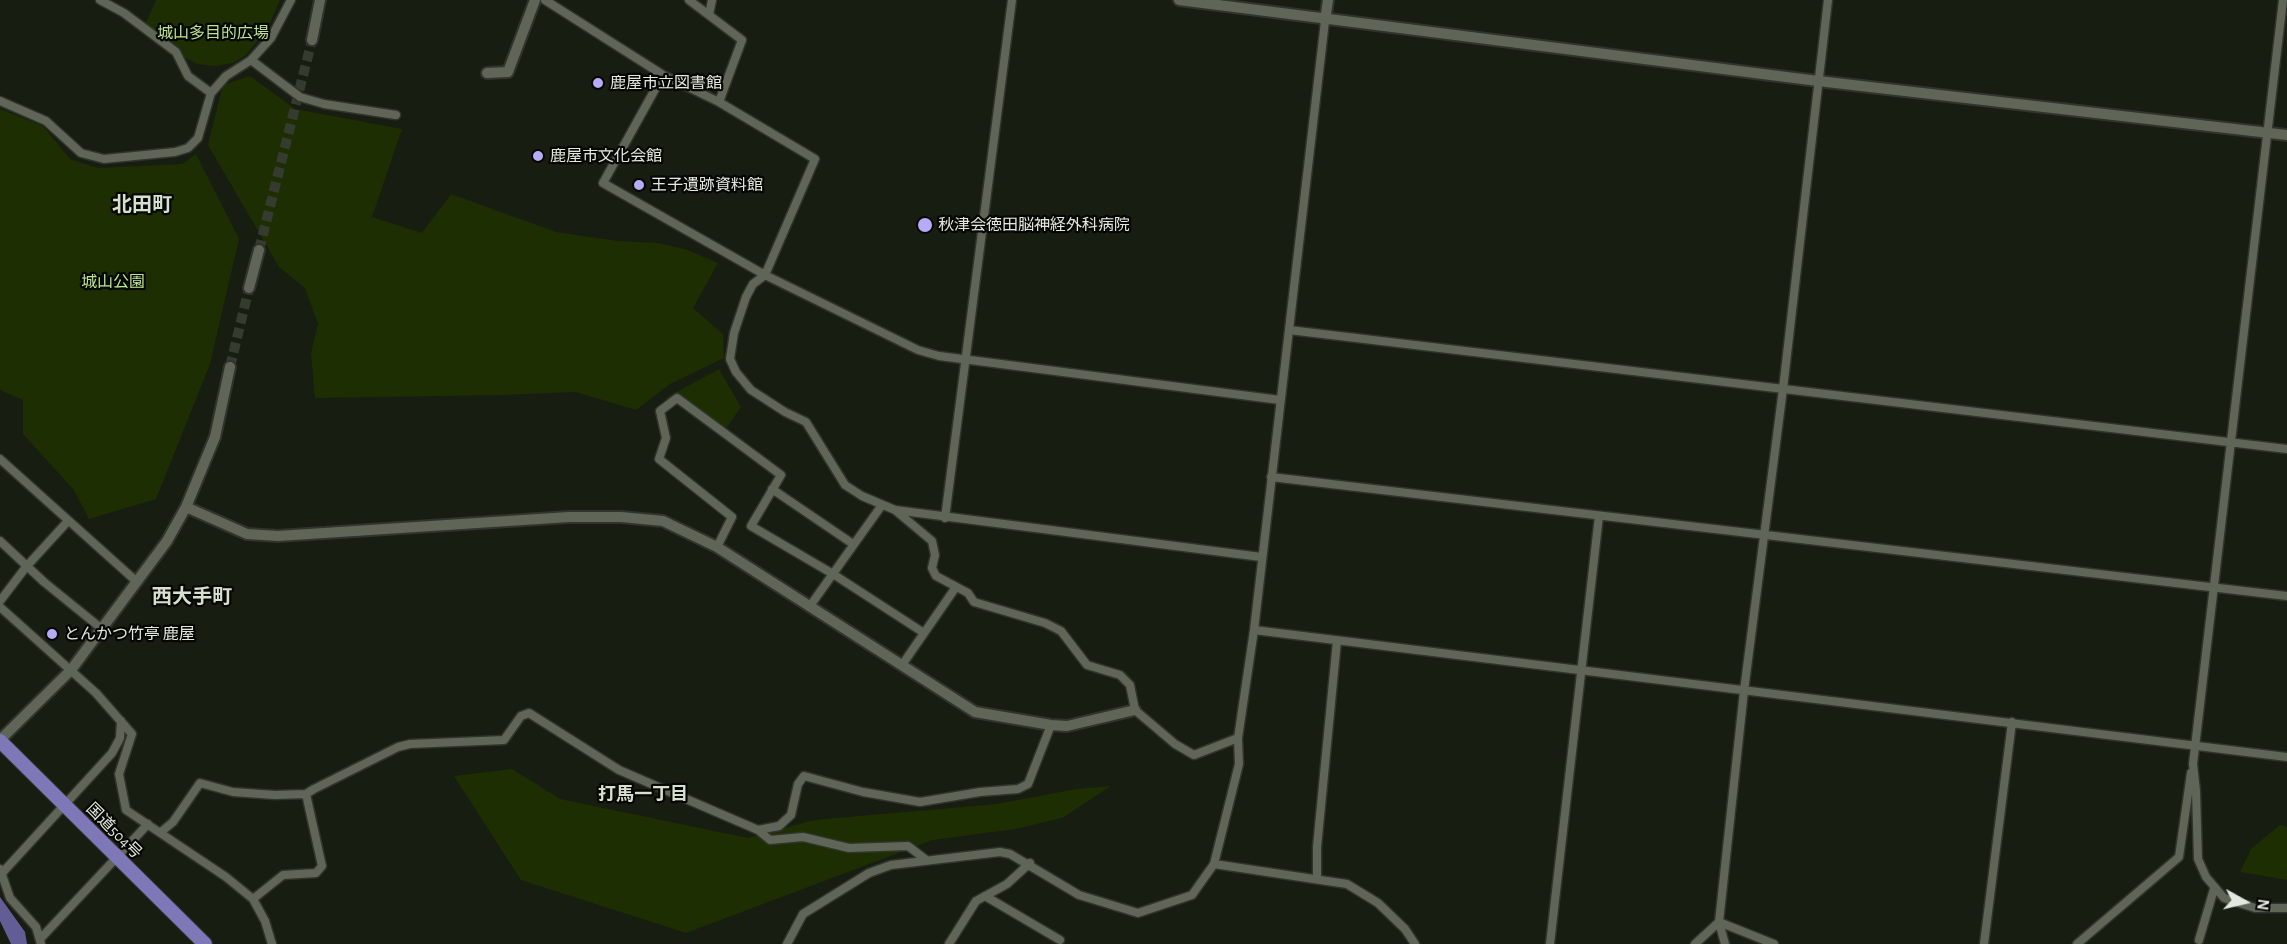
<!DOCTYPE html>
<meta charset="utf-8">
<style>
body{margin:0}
#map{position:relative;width:2287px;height:944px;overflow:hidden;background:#171d11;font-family:"Alegreya Sans",sans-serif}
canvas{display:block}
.north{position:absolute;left:2215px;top:872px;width:60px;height:60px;-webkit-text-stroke:4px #050703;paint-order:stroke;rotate:98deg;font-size:16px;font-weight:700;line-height:24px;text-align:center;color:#e3e8df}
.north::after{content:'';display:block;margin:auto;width:21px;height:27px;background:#e3e8df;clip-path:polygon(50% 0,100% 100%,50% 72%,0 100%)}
</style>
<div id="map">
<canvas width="2287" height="944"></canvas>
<div class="north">N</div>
</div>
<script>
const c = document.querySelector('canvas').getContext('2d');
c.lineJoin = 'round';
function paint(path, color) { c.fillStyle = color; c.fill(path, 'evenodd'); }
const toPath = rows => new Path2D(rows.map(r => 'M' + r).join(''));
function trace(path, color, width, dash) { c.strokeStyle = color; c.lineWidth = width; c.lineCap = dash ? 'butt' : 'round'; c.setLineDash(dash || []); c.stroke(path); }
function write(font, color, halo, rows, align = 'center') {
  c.font = font + ' "Alegreya Sans","Noto Sans JP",sans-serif'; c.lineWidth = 4.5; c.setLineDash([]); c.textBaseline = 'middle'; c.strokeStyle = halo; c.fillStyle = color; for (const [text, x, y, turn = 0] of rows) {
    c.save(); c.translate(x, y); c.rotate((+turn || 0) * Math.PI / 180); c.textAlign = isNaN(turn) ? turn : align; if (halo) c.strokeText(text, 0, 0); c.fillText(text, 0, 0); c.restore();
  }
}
paint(toPath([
 [156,0,280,0,268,28,246,55,233,63,214,66,197,64,184,57,146,23],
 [250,76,295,109,402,129,372,217,422,233,451,194,556,232,618,241,658,243,685,249,718,263,693,308,723,334,724,358,670,384,636,410,576,392,502,395,315,398,311,353,318,324,305,288,279,267,208,145,223,85],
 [0,109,43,126,70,159,98,168,182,164,196,154,239,239,210,364,156,499,89,519,74,490,23,434,23,400,0,390],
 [719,369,741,407,722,434,666,398],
 [512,769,560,799,748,838,814,820,997,804,1076,789,1111,786,1062,818,1015,829,933,840,686,933,521,880,454,776],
 [2280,825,2287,827,2287,880,2240,872,2251,849]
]), '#1d2e02');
paint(toPath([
 [0,897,25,932,27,944,11,944,0,921]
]), '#635d96');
trace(toPath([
 [259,250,312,40],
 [230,367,249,288]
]), '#363b30', 10, [10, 5]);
const minor = toPath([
 [100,0,124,13,176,52,188,76,211,93],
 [545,0,663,75,719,102,815,159,765,275,918,350,939,356,1280,400],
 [689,0,742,40,719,102],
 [2283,0,2193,764,2196,791,2198,859,2206,877,2224,898,2255,908,2287,908],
 [709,15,712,0],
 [251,60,300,97,324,104,396,115],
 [663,75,603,183,765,275,753,284,746,297,734,333,730,359,736,372,751,390,785,412,806,422,845,485,862,496,895,510,1261,557],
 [0,101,46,121,81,153,104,159,175,152,188,148,198,138,211,93,226,76,251,60,271,38,291,0],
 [1289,330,2287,449],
 [0,459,136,581],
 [1271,477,2287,596],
 [772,489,853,544],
 [895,510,932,541,935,555,932,568,936,576,968,593,974,602,1045,623,1061,631,1087,665,1120,675,1130,685,1135,710,1175,744,1194,755,1238,738],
 [945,518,1012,0],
 [0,541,44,582,102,629],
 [717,547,732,517,659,459,666,438,660,411,677,398,781,475,751,526,833,574,924,633],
 [0,601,26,567,68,521],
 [810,606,882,505],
 [0,607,96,693,132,734,119,774,126,810,226,877,253,899,265,921,272,944],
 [1254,630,2287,757],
 [902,665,956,587],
 [758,830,779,826,791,815,798,784,804,776,863,792,920,802,980,792,1018,789,1028,784,1051,725],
 [161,832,173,822,200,783,233,792,275,795,306,794],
 [1214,864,1347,884,1378,903,1405,929,1415,944],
 [0,869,10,898,36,927,41,944],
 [3,872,112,753,120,738,121,721],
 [1317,877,1317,847,1337,641],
 [985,896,1060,940],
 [253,899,283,875,316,873,322,866,306,794,314,789,398,747,410,744,504,740,521,716,529,713,619,770,758,830,770,840,803,837,849,848,908,846,925,859],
 [1719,922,1774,944],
 [41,938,148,824],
 [2199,940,2214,889],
 [787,944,803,914,869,873,891,865,1000,852,1010,854,1079,895,1138,913,1192,895,1214,864,1239,764,1238,738,1254,630,1325,21],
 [949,944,976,901,1007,884,1030,863],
 [1550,944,1599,516],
 [1695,944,1719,922],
 [1725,944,1719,922,1744,691,1783,389,1828,0],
 [1984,944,2012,722],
 [2077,944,2179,857,2191,773]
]);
const tertiary = toPath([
 [1179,0,1818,81,2287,135],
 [1325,21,1328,0],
 [312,40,320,0],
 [487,73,508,72,535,0],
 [249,288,259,250],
 [186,507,247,534,278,536,569,517,621,517,663,521,717,547,975,712,1051,725,1067,726,1135,710],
 [0,740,71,670,167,541,186,507,215,437,230,367]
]);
const trunk = toPath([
 [0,741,205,944]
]);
trace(minor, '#31342d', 11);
trace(tertiary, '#31342d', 14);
trace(trunk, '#31342d', 16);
trace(minor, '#5f6658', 8);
trace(tertiary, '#5f6658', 10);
trace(trunk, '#7e78b8', 14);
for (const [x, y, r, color] of [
 [598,83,6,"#b4acf9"],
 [538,156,6,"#b4acf9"],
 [639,185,6,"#b4acf9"],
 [925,225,8,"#b4acf9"],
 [52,634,6,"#b4acf9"]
]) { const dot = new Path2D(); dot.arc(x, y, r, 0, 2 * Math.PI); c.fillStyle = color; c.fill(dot); trace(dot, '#050703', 2); }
write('16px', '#bbe38d', '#050703', [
 ["城山多目的広場",213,33],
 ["城山公園",113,282]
]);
write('16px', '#e3e8df', '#050703', [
 ["鹿屋市立図書館",610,83],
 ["鹿屋市文化会館",550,156],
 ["王子遺跡資料館",651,185],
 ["秋津会徳田脳神経外科病院",938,225],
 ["とんかつ竹亭 鹿屋",64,634]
], 'left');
write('16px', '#e3e8df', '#050703', [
 ["国道504号",114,831,45]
]);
write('bold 18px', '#d7dfce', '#050703', [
 ["打馬一丁目",643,795]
]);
write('bold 20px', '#d7dfce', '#050703', [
 ["北田町",142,205],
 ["西大手町",192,597]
]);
</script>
